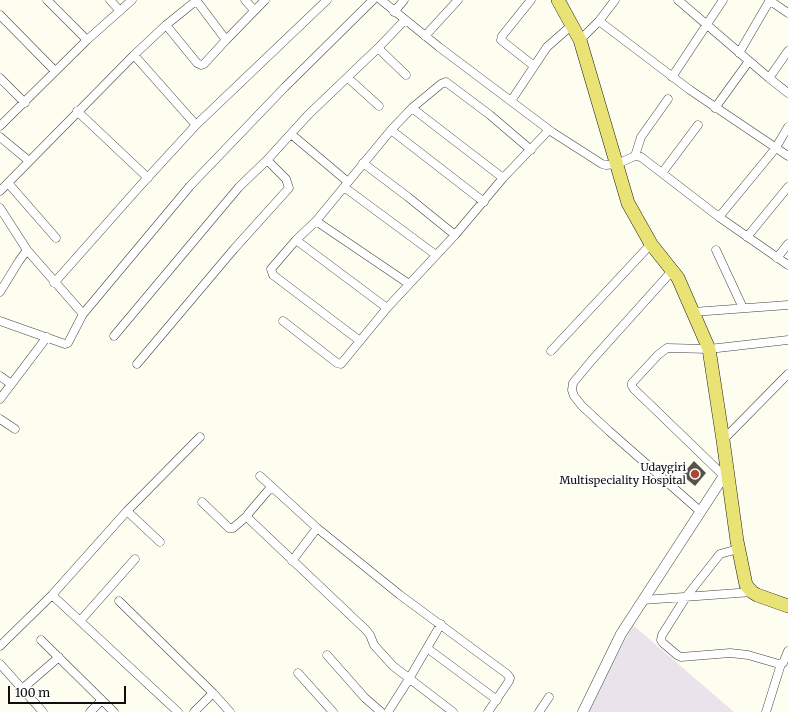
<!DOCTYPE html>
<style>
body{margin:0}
#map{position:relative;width:788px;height:712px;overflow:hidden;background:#fdfdf0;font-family:Merriweather,serif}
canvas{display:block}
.scale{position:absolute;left:8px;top:686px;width:118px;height:18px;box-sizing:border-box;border:2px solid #0e0e0e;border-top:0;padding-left:5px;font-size:12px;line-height:14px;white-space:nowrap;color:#0e0e0e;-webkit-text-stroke:3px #fff;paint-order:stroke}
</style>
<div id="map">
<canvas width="788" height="712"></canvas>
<div class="scale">100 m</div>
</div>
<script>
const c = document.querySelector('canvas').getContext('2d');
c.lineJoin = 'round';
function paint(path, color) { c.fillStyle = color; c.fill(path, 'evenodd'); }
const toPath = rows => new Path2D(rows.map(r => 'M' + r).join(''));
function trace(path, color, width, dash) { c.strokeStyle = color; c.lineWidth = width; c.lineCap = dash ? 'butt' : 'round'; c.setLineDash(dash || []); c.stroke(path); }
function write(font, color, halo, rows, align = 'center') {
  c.font = font + ' Merriweather,serif'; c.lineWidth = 4; c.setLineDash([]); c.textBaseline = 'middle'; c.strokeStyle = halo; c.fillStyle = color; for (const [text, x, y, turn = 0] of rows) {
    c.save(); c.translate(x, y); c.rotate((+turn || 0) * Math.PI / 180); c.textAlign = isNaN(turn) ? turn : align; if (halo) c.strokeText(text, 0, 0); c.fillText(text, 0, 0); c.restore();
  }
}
paint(toPath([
 [633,625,734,712,586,712]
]), '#ebe3eb');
paint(toPath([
 [694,461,706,473,695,486,682,475]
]), '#55514b');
const minor = toPath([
 [47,0,87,40],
 [110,0,120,11],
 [196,0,226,40],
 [245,0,254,10],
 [381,0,439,47,552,132,602,164,606,165,617,164,635,156,641,157,719,217,788,265],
 [531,0,502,36,501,40,534,66],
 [678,0,769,78,788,93],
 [769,0,788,13],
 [394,12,404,0],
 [0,15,55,71],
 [599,21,690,90,788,156],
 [166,25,197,63,201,65,204,64,226,40,265,0],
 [425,36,458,0],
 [580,40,599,21,615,0],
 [378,48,406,75],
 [739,53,770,0],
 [134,55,196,125],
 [672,77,723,0],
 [0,78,25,103],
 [348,78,379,106],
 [769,78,788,51],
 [511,101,547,47,572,25],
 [412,108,503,178],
 [715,108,749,61],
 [77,111,148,178],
 [0,126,87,40,132,0],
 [391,130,484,202],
 [291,134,348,182],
 [0,137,29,161],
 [635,156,641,137,668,99],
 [363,163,408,197,455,235],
 [662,173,698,125],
 [8,183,56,238],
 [344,187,436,255],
 [0,191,134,55,166,25,197,0],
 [0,208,27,250,83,314],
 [719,217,775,149,788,127],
 [316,221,409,284],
 [747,237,788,187],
 [296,240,387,308],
 [716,250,743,308],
 [777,258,788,244],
 [672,271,592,360,573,383,572,390,574,396,582,406,609,431,701,512],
 [54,283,140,186,196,125,327,0],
 [0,292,19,261,27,250],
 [693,312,788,305],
 [0,321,65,344,68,343,83,314,190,186,285,87,373,0],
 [283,321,337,363,341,364,387,308,455,235,503,178,549,130],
 [114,336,239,187,267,160,308,115,378,48,405,20],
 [360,341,273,275,271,269,296,240,316,221,391,130,412,108,441,84,446,82,490,115,531,150],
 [551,351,651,244],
 [137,364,234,249,289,188,286,179,267,160],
 [0,376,11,384],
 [0,399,47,337],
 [0,419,15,429],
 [723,440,788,374],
 [260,476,317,528,400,595,507,674,510,678,509,681,488,712],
 [724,476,634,389,632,386,632,383,658,355,667,348,709,349,788,340],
 [271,487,248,514,247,516,249,519,366,630,370,635,374,645,393,666,453,712],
 [202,502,229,528,233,528,247,516],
 [127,511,160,542],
 [738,549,720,554,686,597,662,635,661,640,663,643,677,655,681,657,730,653,748,655,779,664,783,663,788,651],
 [292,561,317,528],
 [52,595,178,712],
 [643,600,752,592],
 [119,601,213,693,230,712],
 [80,621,135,559],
 [41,640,114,712],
 [0,646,52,595,127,511,200,437],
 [427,648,497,700],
 [327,655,365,698,381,712],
 [0,664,43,712],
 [298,673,333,712],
 [22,689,59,657],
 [90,712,102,700],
 [194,712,213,693],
 [388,712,409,679,441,624],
 [539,712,549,697],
 [766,712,781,664]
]);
const tertiary = toPath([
 [583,712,621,634,727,471]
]);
const primary = toPath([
 [558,0,580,40,628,203,651,244,678,278,709,349,723,440,737,541,746,585,752,592,757,595,788,606]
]);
trace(minor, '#414141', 9);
trace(tertiary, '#414141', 11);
trace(primary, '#1f1f1f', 14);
trace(minor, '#fff', 8);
trace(tertiary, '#fff', 10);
trace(primary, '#e9e275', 13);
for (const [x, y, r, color] of [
 [695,474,5,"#ae4635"]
]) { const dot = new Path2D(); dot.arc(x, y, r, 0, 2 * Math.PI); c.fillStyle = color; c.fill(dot); trace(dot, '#fff', 1.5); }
write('11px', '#0e0e0e', '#fff', [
 ["Udaygiri",686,468],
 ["Multispeciality Hospital",686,481]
], 'right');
</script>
